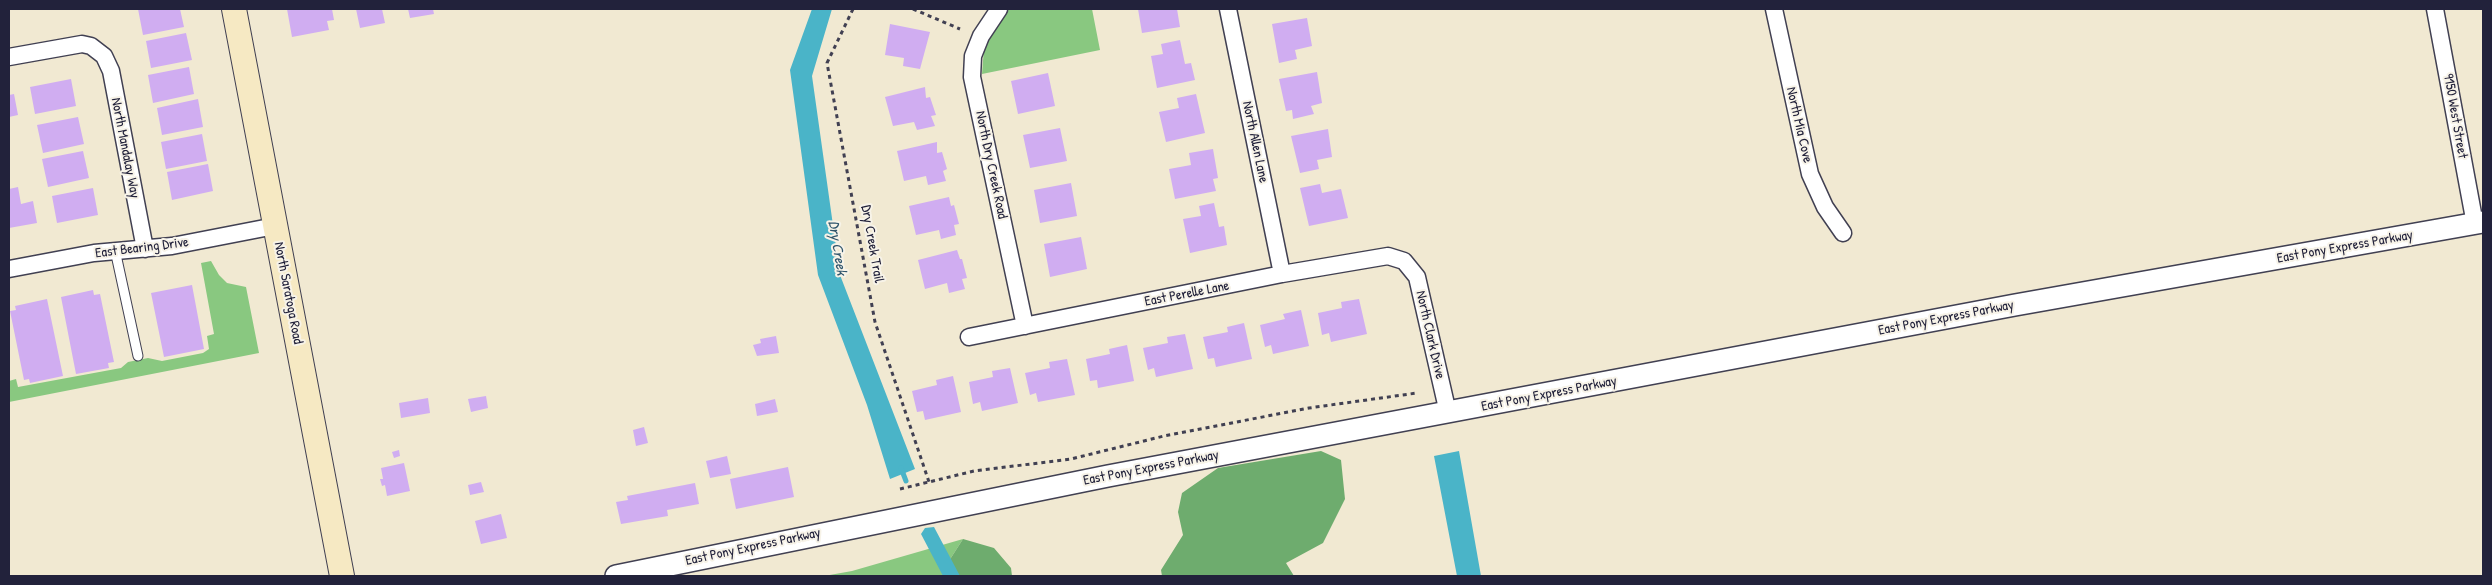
<!DOCTYPE html>
<style>
body{margin:0}
#map{position:relative;width:2492px;height:585px;overflow:hidden;background:#f1e9d2;font-family:"Patrick Hand",sans-serif}
canvas{display:block}
.frame{position:absolute;inset:0;border:10px solid #22223b;pointer-events:none}
</style>
<div id="map">
<canvas width="2492" height="585"></canvas>
<div class="frame"></div>
</div>
<script>
const c = document.querySelector('canvas').getContext('2d');
c.lineJoin = 'round';
function paint(path, color) { c.fillStyle = color; c.fill(path, 'evenodd'); }
const toPath = rows => new Path2D(rows.map(r => 'M' + r).join(''));
function trace(path, color, width, dash) { c.strokeStyle = color; c.lineWidth = width; c.lineCap = dash ? 'butt' : 'round'; c.setLineDash(dash || []); c.stroke(path); }
function write(font, color, halo, rows, align = 'center') {
  c.font = font + ' "Patrick Hand",sans-serif'; c.lineWidth = 4; c.setLineDash([]); c.textBaseline = 'middle'; c.strokeStyle = halo; c.fillStyle = color; for (const [text, x, y, turn = 0] of rows) {
    c.save(); c.translate(x, y); c.rotate((+turn || 0) * Math.PI / 180); c.textAlign = isNaN(turn) ? turn : align; if (halo) c.strokeText(text, 0, 0); c.fillText(text, 0, 0); c.restore();
  }
}
paint(toPath([
 [1008,9,1092,9,1100,50,982,74,984,48],
 [211,261,219,275,227,283,246,287,259,353,9,402,9,381,16,379,18,387,121,368,128,362,148,358,162,361,203,353,209,349,207,336,214,334,201,263],
 [963,539,947,564,955,576,824,576,852,571]
]), '#89c880');
paint(toPath([
 [1321,451,1341,460,1345,499,1323,543,1286,563,1294,576,1162,576,1161,570,1183,535,1178,512,1182,493,1218,468],
 [963,539,994,548,1011,568,1012,576,953,576,947,564]
]), '#6eac6e');
paint(toPath([
 [812,9,832,9,812,76,840,275,915,469,890,479,867,405,818,275,790,70],
 [1459,451,1481,576,1457,576,1434,456],
 [934,527,960,576,943,576,921,534,925,528]
]), '#4ab4c8');
trace(toPath([
 [901,468,906,481]
]), '#4ab4c8', 5);
paint(toPath([
 [138,9,180,9,184,27,143,35],
 [287,9,332,9,334,20,327,21,329,30,292,37],
 [356,9,382,9,385,23,360,28],
 [408,9,433,9,434,14,410,18],
 [1138,9,1177,9,1180,27,1142,33],
 [1307,18,1312,46,1295,50,1297,59,1279,63,1272,24],
 [890,24,930,32,920,69,903,66,904,58,885,55],
 [186,33,192,60,151,68,146,41],
 [1180,40,1185,64,1191,63,1195,80,1157,88,1151,56,1163,54,1161,44],
 [189,67,194,94,153,103,148,75],
 [1317,72,1322,103,1311,106,1314,114,1293,119,1292,110,1286,111,1279,79],
 [1048,73,1055,106,1018,114,1011,81],
 [71,79,76,106,35,114,30,87],
 [925,87,926,98,930,97,936,115,931,116,935,126,917,130,914,122,893,126,885,97],
 [14,94,18,115,9,117,9,95],
 [1196,94,1205,133,1166,142,1159,112,1179,108,1177,98],
 [198,99,203,127,162,135,157,108],
 [78,117,84,144,43,153,37,125],
 [1060,128,1067,161,1030,168,1023,135],
 [1328,129,1332,157,1317,160,1319,169,1300,173,1291,136],
 [202,134,207,161,166,169,161,142],
 [937,142,937,153,942,152,947,169,943,171,946,181,928,185,926,176,904,181,897,151],
 [1213,149,1218,178,1213,179,1216,191,1175,199,1169,169,1191,165,1189,153],
 [83,151,89,178,48,187,42,159],
 [208,164,213,191,172,200,167,172],
 [1071,183,1077,216,1040,223,1034,190],
 [1320,184,1322,193,1341,189,1348,218,1309,226,1300,188],
 [18,187,21,204,33,201,37,223,9,228,9,189],
 [93,188,98,215,57,223,52,196],
 [949,197,951,206,954,205,959,224,954,225,956,235,941,239,939,230,916,235,909,206],
 [1214,203,1219,227,1224,226,1227,245,1190,253,1183,219,1201,216,1199,206],
 [1081,237,1087,269,1050,277,1044,244],
 [957,250,960,259,962,259,967,278,962,279,965,289,949,293,947,283,925,289,918,260],
 [192,285,204,349,164,357,151,293],
 [93,290,94,295,100,294,114,362,108,363,109,368,76,374,61,297],
 [47,299,63,376,30,383,29,379,24,380,10,311,16,310,15,306],
 [1359,299,1367,334,1331,342,1329,333,1322,335,1318,313,1342,308,1341,302],
 [1301,310,1309,346,1273,354,1271,345,1265,347,1260,325,1285,319,1283,314],
 [1244,323,1252,359,1216,367,1214,358,1208,359,1203,337,1228,332,1227,327],
 [1185,334,1193,369,1156,377,1154,368,1148,370,1143,348,1168,343,1167,337],
 [776,336,779,353,757,356,753,345,761,343,760,339],
 [1127,345,1134,381,1098,388,1097,380,1090,381,1086,359,1110,354,1109,349],
 [1067,359,1075,395,1038,402,1036,393,1030,395,1025,373,1050,368,1049,362],
 [1010,368,1018,403,982,411,980,402,973,404,969,382,993,377,992,371],
 [953,376,961,412,925,420,923,411,917,412,912,391,937,385,936,380],
 [486,396,488,408,471,412,468,399],
 [428,398,430,413,401,418,399,403],
 [775,399,778,412,757,416,755,404],
 [644,427,648,443,636,446,633,430],
 [399,450,400,456,394,458,392,452],
 [727,456,731,474,710,478,706,461],
 [404,463,410,491,387,496,385,485,382,486,380,479,383,479,381,468],
 [788,467,794,497,736,509,730,479],
 [481,482,484,492,470,495,468,485],
 [695,483,699,504,667,510,668,516,621,524,616,502,628,500,627,496],
 [501,514,507,538,481,544,475,521]
]), '#d0adf1');
const service = toPath([
 [115,250,138,356]
]);
const minor = toPath([
 [999,9,981,36,973,56,972,77,1025,326],
 [1228,9,1282,274],
 [1774,9,1810,174,1825,207,1843,233],
 [2435,9,2475,224],
 [9,57,82,44,91,46,104,56,111,71,145,249],
 [9,269,94,253,172,246,275,226],
 [969,337,1282,274,1388,256,1404,261,1417,277,1448,413]
]);
const tertiary = toPath([
 [616,576,1108,476,2015,305,2483,222]
]);
const secondary = toPath([
 [234,9,342,576]
]);
trace(service, '#414052', 11);
trace(minor, '#414052', 19);
trace(tertiary, '#414052', 24);
trace(secondary, '#414052', 26);
trace(toPath([
 [853,9,827,63,875,322,929,482],
 [913,9,960,29],
 [900,489,974,471,1071,459,1164,436,1309,408,1417,393]
]), '#414052', 3, [4, 4]);
trace(service, '#fff', 9);
trace(minor, '#fff', 16);
trace(tertiary, '#fff', 21);
trace(secondary, '#f6e9c3', 24);
write('14px', '#22223b', '#f7f3e8', [
 ["9150 West Street",2455,116,80],
 ["North Mia Cove",1799,125,77],
 ["North Allen Lane",1255,142,78],
 ["North Mandalay Way",125,148,79],
 ["North Dry Creek Road",991,165,78],
 ["Dry Creek Trail",872,244,80],
 ["East Pony Express Parkway",2345,247,-10],
 ["East Bearing Drive",142,248,-7],
 ["North Saratoga Road",288,293,79],
 ["East Perelle Lane",1187,294,-11],
 ["East Pony Express Parkway",1946,318,-11],
 ["North Clark Drive",1430,335,77],
 ["East Pony Express Parkway",1549,394,-11],
 ["East Pony Express Parkway",1151,468,-11],
 ["East Pony Express Parkway",753,547,-12]
]);
write('italic 15px', '#30556c', '#f7f3e8', [
 ["Dry Creek",837,248,81]
]);
</script>
